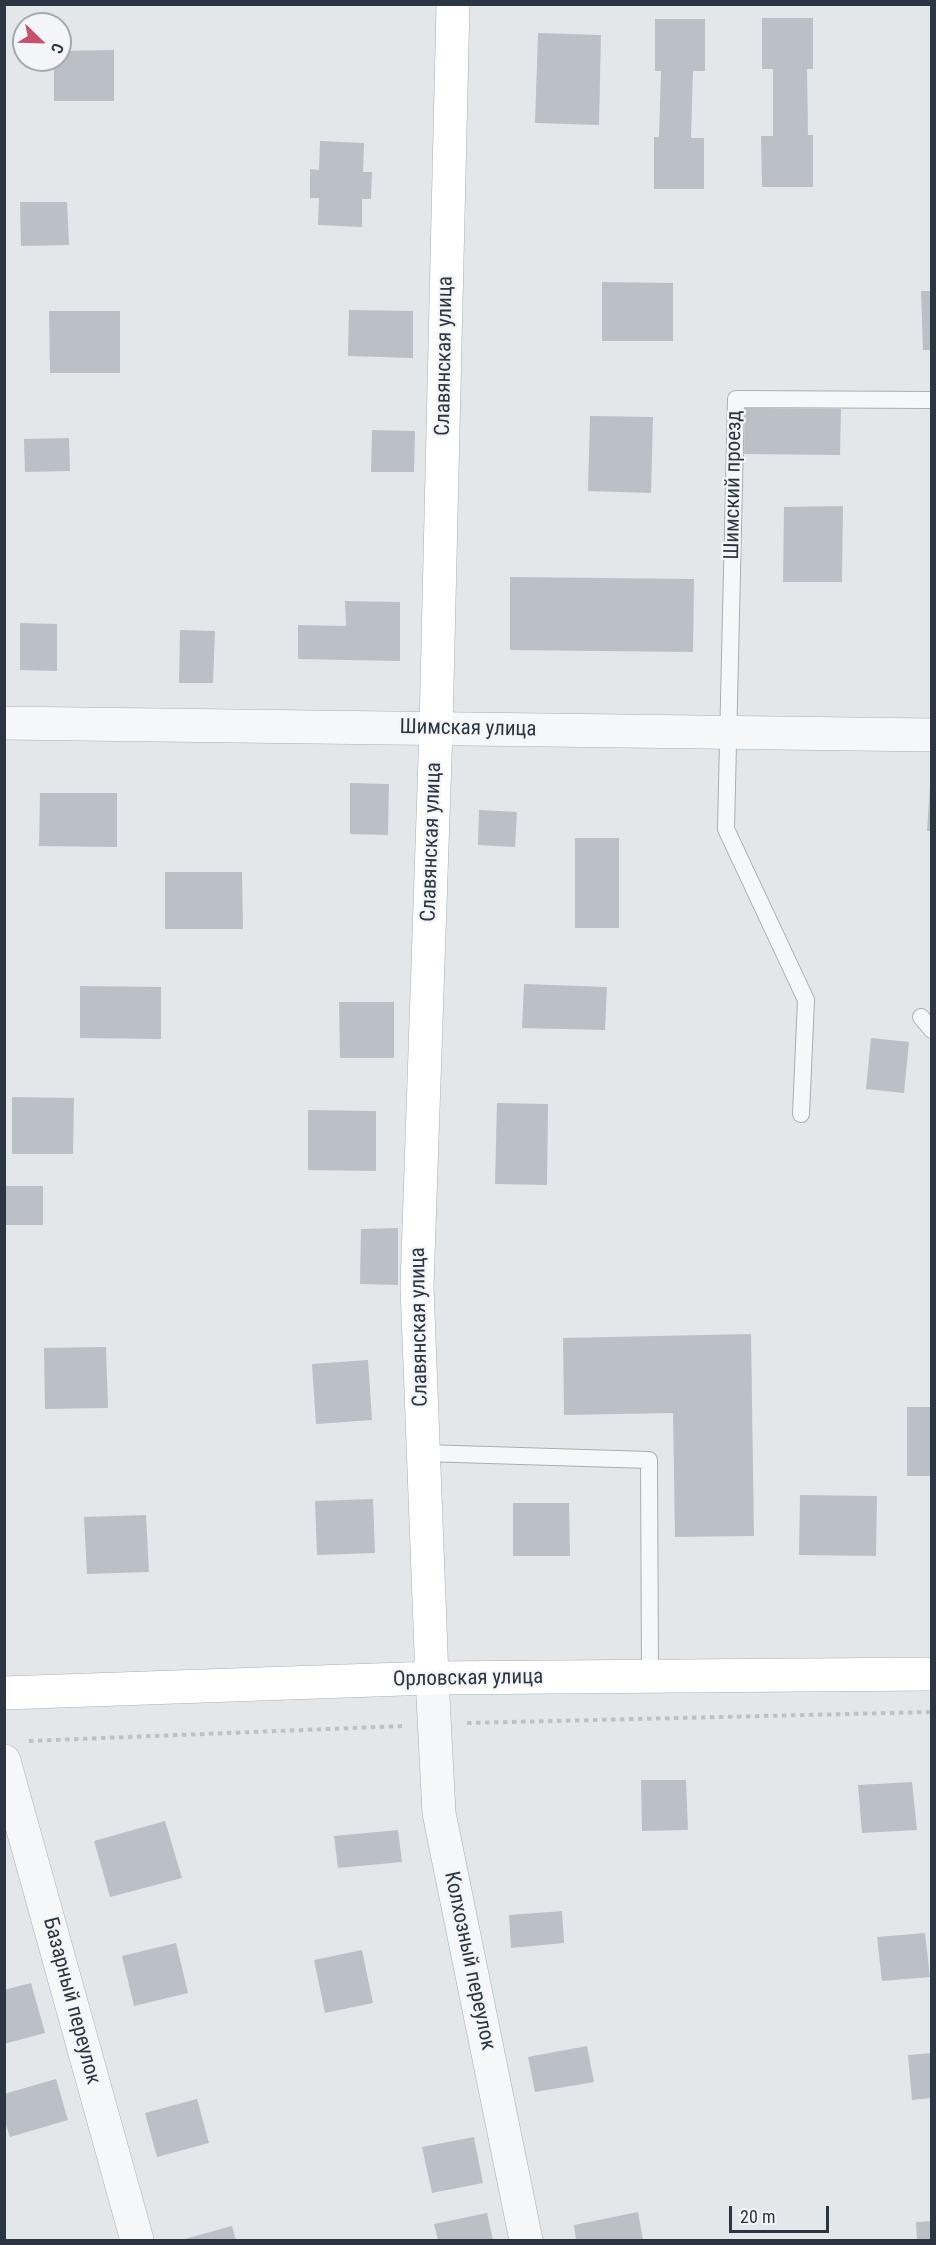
<!DOCTYPE html>
<meta charset="utf-8">
<style>
body{margin:0}
#map{position:relative;width:936px;height:2245px;overflow:hidden;background:#e3e7ea;font-family:"Roboto Condensed",sans-serif}
canvas{display:block}
.frame{position:absolute;inset:0;border:6px solid #2c3642;pointer-events:none}
.north{position:absolute;left:12px;top:12px;width:60px;height:60px;box-sizing:border-box;background:#f3f5f8;border:2px solid #a3a9af;border-radius:50%;rotate:113deg;font-size:16px;font-weight:700;line-height:24px;text-align:center;color:#2c3642}
.north::after{content:'';display:block;margin:auto;width:21px;height:27px;background:#c7516c;clip-path:polygon(50% 0,100% 100%,50% 72%,0 100%)}
.scale{position:absolute;left:729px;top:2206px;width:100px;height:27px;box-sizing:border-box;border:3px solid #2c3642;border-top:0;padding-left:8px;font-size:18px;line-height:21px;white-space:nowrap;color:#2c3642;-webkit-text-stroke:4px #f3f5f8;paint-order:stroke}
</style>
<div id="map">
<canvas width="936" height="2245"></canvas>
<div class="frame"></div>
<div class="north">С</div>
<div class="scale">20 m</div>
</div>
<script>
const c = document.querySelector('canvas').getContext('2d');
c.lineJoin = 'round';
function paint(path, color) { c.fillStyle = color; c.fill(path, 'evenodd'); }
const toPath = rows => new Path2D(rows.map(r => 'M' + r).join(''));
function trace(path, color, width, dash) { c.strokeStyle = color; c.lineWidth = width; c.lineCap = dash ? 'butt' : 'round'; c.setLineDash(dash || []); c.stroke(path); }
function write(font, color, halo, rows, align = 'center') {
  c.font = font + ' "Roboto Condensed",sans-serif'; c.lineWidth = 4.5; c.setLineDash([]); c.textBaseline = 'middle'; c.strokeStyle = halo; c.fillStyle = color; for (const [text, x, y, turn = 0] of rows) {
    c.save(); c.translate(x, y); c.rotate((+turn || 0) * Math.PI / 180); c.textAlign = isNaN(turn) ? turn : align; if (halo) c.strokeText(text, 0, 0); c.fillText(text, 0, 0); c.restore();
  }
}
paint(toPath([
 [762,18,813,18,813,69,807,69,808,135,813,135,813,187,762,187,761,136,773,136,773,69,762,69],
 [655,19,705,19,705,71,693,71,691,138,704,138,704,189,654,189,654,137,659,137,661,71,655,71],
 [538,33,601,35,599,125,535,123],
 [114,50,114,101,54,101,54,60,60,60,60,51],
 [320,141,364,143,363,172,372,172,371,199,362,199,362,227,318,225,319,198,310,198,310,169,319,170],
 [20,202,67,202,69,245,21,246],
 [602,282,673,283,673,341,602,341],
 [921,291,932,291,932,350,923,350],
 [349,310,413,311,413,358,348,356],
 [49,311,120,311,120,373,50,373],
 [745,408,841,409,840,455,744,454],
 [590,416,653,417,651,493,588,491],
 [372,430,415,431,414,472,371,472],
 [69,438,70,471,25,472,24,439],
 [843,506,842,582,783,582,784,507],
 [510,577,694,579,693,652,510,650],
 [345,601,400,602,400,661,298,659,298,625,346,626],
 [20,623,57,624,57,671,20,670],
 [180,630,215,631,213,683,179,683],
 [350,783,389,784,388,835,350,834],
 [930,785,932,785,932,831,927,831],
 [40,793,117,793,117,847,39,846],
 [479,810,517,812,515,847,478,845],
 [575,838,619,838,619,928,575,928],
 [165,872,242,872,243,929,165,929],
 [524,984,607,987,605,1030,522,1028],
 [80,986,161,987,161,1039,80,1038],
 [339,1002,394,1002,394,1058,340,1058],
 [871,1038,909,1042,904,1093,866,1089],
 [12,1097,74,1098,73,1154,12,1154],
 [497,1103,548,1104,547,1185,495,1184],
 [308,1110,376,1111,376,1171,308,1170],
 [4,1186,43,1186,43,1225,4,1225],
 [398,1228,398,1285,360,1284,361,1229],
 [751,1334,754,1536,675,1537,673,1413,564,1415,563,1338],
 [106,1347,108,1408,45,1409,44,1348],
 [368,1360,372,1420,316,1424,312,1364],
 [907,1407,932,1407,932,1476,907,1476],
 [800,1495,877,1496,876,1556,799,1555],
 [373,1499,375,1553,317,1555,315,1501],
 [513,1503,569,1503,570,1556,513,1556],
 [146,1515,149,1572,87,1574,84,1517],
 [641,1780,686,1780,688,1830,642,1831],
 [912,1782,917,1830,862,1833,858,1785],
 [165,1821,182,1878,110,1897,94,1841],
 [398,1830,402,1862,338,1868,334,1836],
 [562,1911,564,1943,511,1948,509,1915],
 [925,1933,930,1977,882,1981,877,1937],
 [176,1943,188,1993,134,2006,122,1956],
 [362,1950,373,2003,325,2013,314,1960],
 [31,1983,45,2033,4,2044,4,1990],
 [587,2046,594,2082,535,2092,528,2057],
 [932,2053,932,2098,912,2100,908,2055],
 [56,2079,68,2120,10,2137,4,2119,4,2094],
 [197,2099,209,2143,157,2157,145,2113],
 [474,2137,483,2183,432,2193,422,2147],
 [638,2212,643,2240,576,2240,574,2225],
 [487,2213,493,2240,438,2240,434,2224],
 [932,2221,932,2240,917,2240,916,2222],
 [232,2226,236,2240,181,2240]
]), '#bbc0c7');
const lane = toPath([
 [921,1017,932,1030],
 [801,1114,806,1000,726,829,736,399,932,400],
 [424,1453,649,1460,650,1676]
]);
const street = toPath([
 [4,723,932,735],
 [432,1678,439,1813,526,2240],
 [4,1761,137,2240]
]);
const secondary = toPath([
 [432,1678,417,1286,436,729,453,4],
 [4,1693,432,1678,932,1674]
]);
trace(lane, '#a8aeb4', 18);
trace(street, '#a8aeb4', 34);
trace(secondary, '#a8aeb4', 34);
trace(toPath([
 [467,1723,932,1712],
 [29,1741,402,1726]
]), '#bdc1c6', 4, [4.5, 4.5]);
trace(lane, '#f6f7f9', 16);
trace(street, '#f6f7f9', 33);
trace(secondary, '#fff', 33);
write('21px', '#2c3642', '#f3f5f8', [
 ["Славянская улица",445,356,-89],
 ["Шимский проезд",734,485,-89],
 ["Шимская улица",468,729,1],
 ["Славянская улица",432,842,-88],
 ["Славянская улица",420,1327,-91],
 ["Орловская улица",468,1679,-1],
 ["Колхозный переулок",469,1961,78],
 ["Базарный переулок",71,2001,75]
]);
</script>
